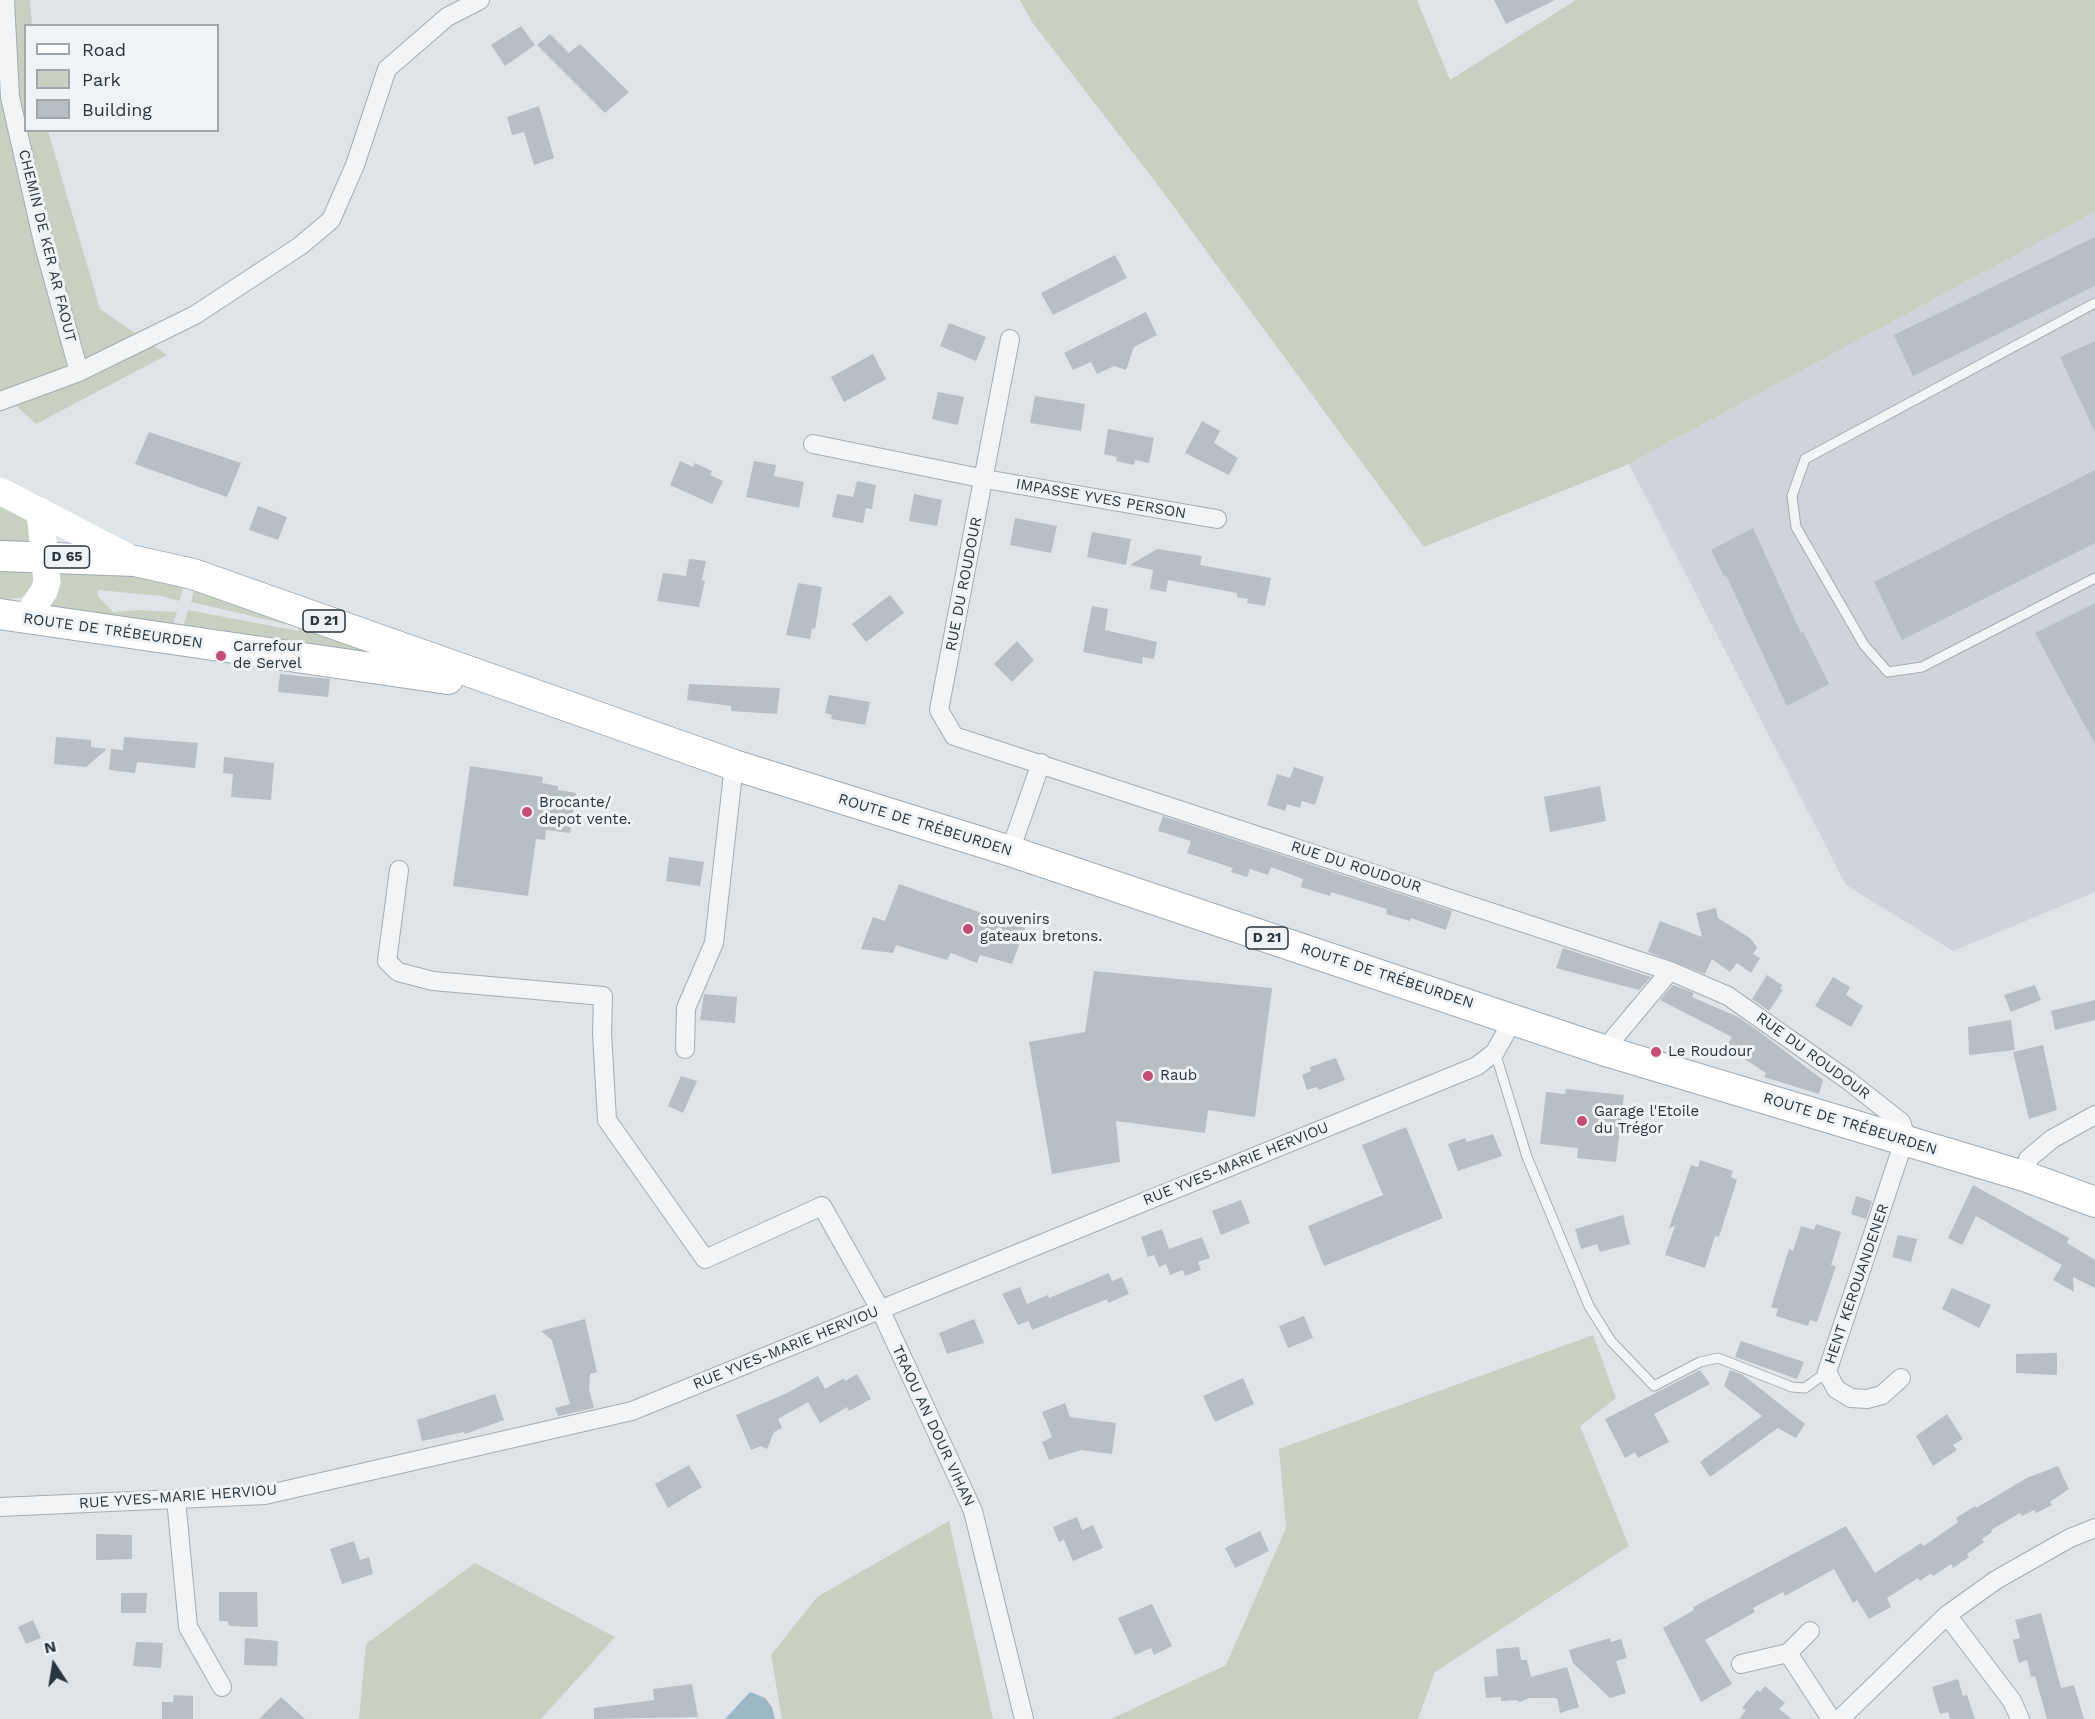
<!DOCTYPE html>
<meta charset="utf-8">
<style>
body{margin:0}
#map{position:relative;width:2095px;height:1719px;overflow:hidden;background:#dfe4e8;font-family:"Work Sans",sans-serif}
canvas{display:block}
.legend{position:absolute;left:24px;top:24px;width:195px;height:108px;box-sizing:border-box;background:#eff3f5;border:2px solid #a0a7ac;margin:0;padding:8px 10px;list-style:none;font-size:18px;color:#29353e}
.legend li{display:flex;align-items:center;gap:12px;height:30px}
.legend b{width:30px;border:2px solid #a0a7ac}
.north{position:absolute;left:24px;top:1635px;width:60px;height:60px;-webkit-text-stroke:4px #eff3f5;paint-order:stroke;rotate:348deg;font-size:16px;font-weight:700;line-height:24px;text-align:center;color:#29353e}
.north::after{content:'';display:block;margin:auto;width:21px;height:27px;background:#29353e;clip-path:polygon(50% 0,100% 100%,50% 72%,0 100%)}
</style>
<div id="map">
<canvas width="2095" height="1719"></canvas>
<ul class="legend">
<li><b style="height:8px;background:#fff"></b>Road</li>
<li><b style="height:16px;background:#c8d1c1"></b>Park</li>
<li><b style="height:16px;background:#b7bec4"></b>Building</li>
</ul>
<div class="north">N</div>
</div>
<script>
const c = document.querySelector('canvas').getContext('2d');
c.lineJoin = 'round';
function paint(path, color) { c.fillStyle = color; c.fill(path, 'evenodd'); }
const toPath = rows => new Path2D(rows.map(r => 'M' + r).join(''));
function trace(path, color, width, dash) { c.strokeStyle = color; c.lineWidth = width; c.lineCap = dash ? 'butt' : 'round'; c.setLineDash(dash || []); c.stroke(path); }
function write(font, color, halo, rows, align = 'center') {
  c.font = font + ' "Work Sans",sans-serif'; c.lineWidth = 6; c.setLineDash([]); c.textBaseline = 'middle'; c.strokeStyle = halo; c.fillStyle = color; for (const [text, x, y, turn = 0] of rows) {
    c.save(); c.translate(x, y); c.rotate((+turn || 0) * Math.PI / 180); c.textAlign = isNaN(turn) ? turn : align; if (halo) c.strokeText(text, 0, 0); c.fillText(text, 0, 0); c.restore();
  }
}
paint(toPath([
 [2095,212,2095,892,1953,951,1846,885,1629,464]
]), '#ced4d9');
paint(toPath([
 [0,0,30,0,32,25,26,26,26,130,48,131,100,309,167,355,36,424,0,391],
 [1020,0,1417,0,1450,80,1576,0,2095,0,2095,212,1629,464,1424,547,1157,184,1032,22],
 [0,497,25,516,35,545,0,547],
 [0,563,21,563,35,573,32,589,21,598,0,599],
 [60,564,186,581,179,601,161,596,98,590,97,595,113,612,139,610,177,612,172,628,47,607],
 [196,583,432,662,182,630,188,610,298,631,299,627,191,602],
 [1593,1335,1616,1398,1580,1426,1629,1546,1435,1672,1418,1719,1111,1719,1226,1665,1286,1528,1279,1449],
 [949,1521,993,1719,782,1719,771,1655,817,1597],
 [475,1563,615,1637,541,1719,359,1719,366,1644]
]), '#c8d1c1');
paint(toPath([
 [750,1692,765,1698,772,1707,775,1719,725,1719]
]), '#9cb8c6');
paint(toPath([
 [1494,0,1555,0,1506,24],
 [521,26,535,45,505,66,491,45],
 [550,34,569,53,580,44,629,92,605,113,537,45],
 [539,106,554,158,534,165,524,132,512,135,507,117],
 [2095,237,2095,286,1913,376,1894,335],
 [1115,255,1127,278,1053,315,1041,293],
 [1146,312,1157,335,1134,347,1126,370,1114,366,1097,374,1091,362,1073,370,1064,353],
 [949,323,986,337,976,361,940,346],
 [2095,341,2095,432,2060,357],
 [873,354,886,379,844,402,831,377],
 [938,392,964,397,958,425,932,419],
 [1035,396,1085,404,1081,431,1030,423],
 [1202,421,1220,431,1214,443,1238,458,1229,475,1185,453],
 [1108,429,1154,438,1149,463,1135,460,1134,465,1116,461,1117,457,1104,454],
 [149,432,241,463,227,497,135,464],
 [680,461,693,467,695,463,712,471,710,475,723,481,712,504,670,485],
 [754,461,776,465,774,476,804,482,799,508,746,497],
 [2095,470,2095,543,1902,640,1874,582],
 [857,481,876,485,872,509,866,508,863,523,832,517,837,494,853,497],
 [914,494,942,500,937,526,909,521],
 [258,506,287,517,278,540,249,530],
 [1015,518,1057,526,1051,553,1010,545],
 [1753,528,1801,633,1803,632,1829,684,1787,706,1726,575,1724,576,1711,550],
 [1092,532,1131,539,1126,565,1087,557],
 [1157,549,1202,556,1200,565,1271,578,1265,606,1247,603,1248,599,1237,597,1237,593,1168,580,1166,592,1150,589,1153,570,1130,565],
 [689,559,706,561,702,580,705,581,699,607,657,601,663,573,686,576],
 [798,583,822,587,815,629,812,628,810,639,786,635],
 [890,595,904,613,866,642,852,624],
 [2095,603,2095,744,2035,633],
 [1092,606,1108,609,1105,630,1157,642,1154,659,1143,657,1142,664,1083,652],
 [1017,641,1034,660,1012,682,994,664],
 [280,674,330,679,328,697,278,692],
 [689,684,780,688,777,714,731,711,731,706,687,700],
 [829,695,870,702,865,725,831,719,832,715,825,713],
 [56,737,91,740,91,747,107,749,86,767,54,764],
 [124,737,198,743,195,768,137,762,135,773,109,770,111,749,123,750],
 [224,757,274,763,271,800,231,797,233,774,223,773],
 [470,766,543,777,542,783,558,786,558,790,576,793,570,833,546,830,545,840,536,839,528,896,453,886],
 [1294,767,1324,777,1315,805,1302,801,1300,808,1287,804,1285,811,1267,805,1277,774,1290,778],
 [1600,786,1606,821,1550,832,1544,797],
 [1163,816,1452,911,1446,930,1411,918,1410,921,1386,914,1387,909,1331,892,1330,896,1301,887,1303,879,1271,867,1268,875,1250,869,1247,877,1231,872,1233,868,1187,853,1191,841,1158,831],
 [669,857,704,862,700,886,666,881],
 [899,884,1025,928,1012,964,980,955,977,963,951,953,947,960,896,945,893,953,861,949,873,917,885,921],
 [1716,908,1718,918,1750,938,1757,947,1753,954,1760,958,1751,973,1737,963,1730,972,1712,959,1705,974,1648,952,1660,921,1702,937,1696,913],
 [1563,948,1651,977,1639,990,1556,968],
 [1094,971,1272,988,1255,1117,1208,1110,1205,1133,1116,1121,1120,1162,1052,1174,1029,1042,1085,1032],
 [1767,975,1782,985,1780,989,1783,990,1769,1011,1752,999],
 [1833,977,1850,987,1846,995,1863,1006,1851,1027,1815,1006],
 [1673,985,1694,993,1692,997,1738,1017,1757,1030,1823,1080,1819,1094,1764,1077,1766,1073,1726,1047,1732,1037,1660,1000],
 [2035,985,2041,1000,2011,1012,2004,995],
 [704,994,737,997,735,1023,700,1020],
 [2095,1000,2095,1020,2055,1030,2051,1011],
 [2011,1020,2015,1050,1969,1055,1968,1027],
 [2043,1045,2057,1110,2029,1119,2013,1052],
 [1336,1058,1345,1080,1319,1090,1317,1087,1307,1090,1302,1075,1311,1071,1310,1067],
 [681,1076,697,1081,683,1113,668,1106],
 [1566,1089,1624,1095,1616,1162,1577,1158,1578,1148,1540,1144,1546,1092,1565,1094],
 [1406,1127,1443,1218,1324,1266,1308,1226,1383,1195,1362,1145],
 [1493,1134,1502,1156,1458,1171,1448,1144,1465,1138,1467,1142],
 [1700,1160,1733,1171,1731,1177,1737,1180,1719,1237,1715,1236,1705,1268,1665,1255,1675,1226,1669,1228,1691,1165,1698,1167],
 [1973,1185,2069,1238,2067,1243,2095,1260,2095,1288,2073,1277,2074,1292,2053,1280,2062,1265,1976,1216,1962,1245,1948,1238],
 [1856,1196,1872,1201,1866,1219,1851,1214],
 [1241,1200,1250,1223,1221,1235,1212,1211],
 [1623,1215,1630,1244,1600,1252,1597,1244,1581,1249,1575,1229],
 [1816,1224,1841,1232,1831,1265,1836,1266,1817,1322,1810,1320,1808,1326,1776,1316,1778,1309,1771,1307,1789,1249,1793,1251,1801,1226,1814,1230],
 [1162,1229,1169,1249,1202,1237,1210,1258,1198,1262,1201,1270,1185,1276,1183,1270,1170,1275,1166,1264,1159,1267,1154,1255,1148,1257,1141,1237],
 [1898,1235,1917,1239,1911,1262,1892,1257],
 [1109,1273,1112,1281,1122,1277,1129,1294,1108,1303,1107,1299,1032,1330,1029,1321,1018,1325,1002,1294,1020,1287,1027,1304,1048,1295,1049,1298],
 [1952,1288,1991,1305,1979,1328,1942,1309],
 [1304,1316,1313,1338,1288,1348,1279,1326],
 [585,1319,597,1372,590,1374,589,1389,594,1408,558,1416,555,1408,570,1404,552,1340,541,1331],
 [974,1319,984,1343,947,1354,939,1333],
 [1741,1341,1804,1362,1797,1379,1735,1357],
 [2057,1353,2057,1375,2016,1373,2016,1354],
 [1700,1370,1710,1384,1654,1414,1669,1442,1638,1458,1635,1452,1625,1458,1605,1419],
 [1730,1370,1743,1375,1805,1424,1796,1438,1778,1428,1710,1477,1700,1462,1762,1416,1724,1386],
 [857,1374,871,1399,849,1411,847,1407,820,1423,808,1402,778,1419,782,1428,774,1432,767,1449,761,1446,751,1450,736,1415,785,1394,818,1376,825,1389,844,1378,845,1381],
 [1243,1378,1254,1404,1215,1422,1203,1396],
 [495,1394,504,1420,465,1434,464,1432,422,1441,417,1420],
 [1065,1403,1070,1417,1116,1423,1112,1454,1081,1450,1049,1460,1042,1442,1052,1437,1042,1412],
 [1947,1414,1963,1439,1953,1445,1957,1450,1933,1466,1916,1436],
 [689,1465,702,1487,668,1508,655,1484],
 [2058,1466,2069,1489,2050,1502,2052,1505,2036,1513,2034,1510,2022,1516,2020,1513,1991,1530,1992,1532,1982,1539,1984,1542,1967,1554,1969,1557,1953,1568,1951,1564,1933,1576,1931,1573,1920,1581,1918,1578,1887,1598,1891,1607,1869,1619,1857,1600,1853,1603,1834,1569,1785,1596,1783,1592,1753,1608,1755,1612,1705,1640,1732,1684,1701,1702,1663,1628,1694,1610,1693,1607,1846,1526,1875,1573,1921,1543,1924,1546,1958,1522,1956,1518,1975,1506,1976,1508,2027,1478],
 [1077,1517,1082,1530,1093,1525,1103,1548,1073,1561,1064,1540,1059,1542,1053,1527],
 [1260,1531,1269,1551,1235,1568,1225,1548],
 [96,1534,132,1535,132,1559,96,1560],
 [354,1541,360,1560,369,1557,373,1574,342,1584,330,1549],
 [219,1592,257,1592,258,1627,229,1626,228,1621,219,1621],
 [121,1593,147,1593,146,1613,121,1613],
 [1152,1604,1172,1646,1154,1655,1151,1648,1135,1655,1118,1618],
 [2041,1613,2061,1688,2074,1685,2084,1719,2047,1719,2035,1676,2031,1677,2027,1660,2019,1663,2013,1640,2020,1638,2015,1620],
 [33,1620,41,1638,26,1644,18,1627],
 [245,1638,278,1641,277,1666,244,1665],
 [1610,1638,1611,1642,1621,1639,1627,1658,1616,1661,1626,1693,1610,1698,1573,1663,1569,1650],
 [136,1642,163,1643,161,1668,133,1666],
 [1519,1647,1521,1660,1527,1660,1531,1677,1567,1667,1579,1707,1560,1713,1557,1698,1529,1698,1520,1702,1516,1700,1501,1701,1501,1697,1486,1698,1484,1677,1498,1676,1496,1649],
 [1958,1679,1963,1696,1967,1695,1975,1719,1950,1719,1948,1712,1940,1714,1932,1687],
 [692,1684,698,1717,594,1719,594,1708,654,1700,653,1689],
 [1765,1686,1785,1703,1779,1709,1792,1719,1739,1719,1746,1710,1742,1708,1757,1690,1760,1692],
 [174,1695,193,1696,193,1719,162,1719,162,1702,173,1702],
 [281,1697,305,1719,259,1719]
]), '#b7bec4');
const lane = toPath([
 [2095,303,1805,459,1792,496,1796,527,1864,645,1888,672,1922,667,2095,578],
 [1495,1052,1527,1157,1589,1306,1611,1341,1654,1386,1700,1362,1718,1358,1792,1387,1805,1388,1827,1372]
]);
const street = toPath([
 [1010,339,939,710,954,736,1670,971,1728,996,1849,1081,1901,1122,1908,1142,1900,1153,1827,1372,1836,1389,1851,1398,1867,1399,1882,1395,1901,1378],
 [79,372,195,315,300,246,331,220,355,165,387,69,447,17,480,0],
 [0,401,79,372,43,242,10,97,5,0],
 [813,444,985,479,1217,519],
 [1010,851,1041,763],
 [399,870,387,961,398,972,433,981,603,996,602,1033,607,1120,705,1259,822,1206,880,1309,973,1511,1024,1719],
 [685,1049,686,1008,714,943,734,765],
 [1609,1052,1614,1038,1670,971],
 [2027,1177,2028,1159,2052,1139,2095,1115],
 [176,1499,188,1627,222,1687],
 [0,1507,265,1495,632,1411,1477,1066,1495,1052,1514,1018],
 [1947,1615,2012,1701,2020,1719],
 [1810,1631,1788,1653,1831,1719],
 [1741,1664,1788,1653],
 [1840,1719,1947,1615,1996,1580,2070,1538,2095,1528]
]);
const primary = toPath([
 [0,556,135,561,193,574,734,765,1010,851,1609,1052,2027,1177,2095,1202],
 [0,614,448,679]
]);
trace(lane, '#a5acb2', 11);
trace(street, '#a5acb2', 20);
trace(primary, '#9fabb3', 32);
trace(lane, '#f2f4f6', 9);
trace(street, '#f2f4f6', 18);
trace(toPath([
 [0,491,135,561],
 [26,618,44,591,47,582,40,511]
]), '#fff', 27);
trace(primary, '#fff', 30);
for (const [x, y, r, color] of [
 [221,656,6,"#c64b75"],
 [527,812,6,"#c64b75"],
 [968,929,6,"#c64b75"],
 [1656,1052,6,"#c64b75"],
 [1148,1076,6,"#c64b75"],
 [1582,1121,6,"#c64b75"]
]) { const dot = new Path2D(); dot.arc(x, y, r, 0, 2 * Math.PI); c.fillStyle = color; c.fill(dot); trace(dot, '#eff3f5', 2); }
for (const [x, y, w] of [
 [67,557,45],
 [324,621,42],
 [1267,938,42]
]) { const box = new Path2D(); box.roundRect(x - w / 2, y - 11, w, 22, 4.5); c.fillStyle = '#eff3f5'; c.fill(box); trace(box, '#29353e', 1.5); }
write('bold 14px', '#29353e', null, [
 ["D 65",67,557],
 ["D 21",324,621],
 ["D 21",1267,938]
]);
write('15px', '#29353e', '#eff3f5', [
 ["CHEMIN DE KER AR FAOUT",47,246,76],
 ["IMPASSE YVES PERSON",1101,499,10],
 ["RUE DU ROUDOUR",964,584,-79],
 ["ROUTE DE TRÉBEURDEN",113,631,8],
 ["ROUTE DE TRÉBEURDEN",925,825,17],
 ["RUE DU ROUDOUR",1356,867,18],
 ["ROUTE DE TRÉBEURDEN",1387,976,18],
 ["RUE DU ROUDOUR",1813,1056,36],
 ["ROUTE DE TRÉBEURDEN",1850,1124,17],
 ["RUE YVES-MARIE HERVIOU",1236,1164,-22],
 ["HENT KEROUANDENER",1857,1284,-71],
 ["RUE YVES-MARIE HERVIOU",786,1348,-22],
 ["TRAOU AN DOUR VIHAN",933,1426,65],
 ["RUE YVES-MARIE HERVIOU",178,1497,-4]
]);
write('15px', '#29353e', '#eff3f5', [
 ["Carrefour",233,647],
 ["de Servel",233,664],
 ["Brocante/",539,803],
 ["depot vente.",539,820],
 ["souvenirs",980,920],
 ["gateaux bretons.",980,937],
 ["Le Roudour",1668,1052],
 ["Raub",1160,1076],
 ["Garage l'Etoile",1594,1112],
 ["du Trégor",1594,1129]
], 'left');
</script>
